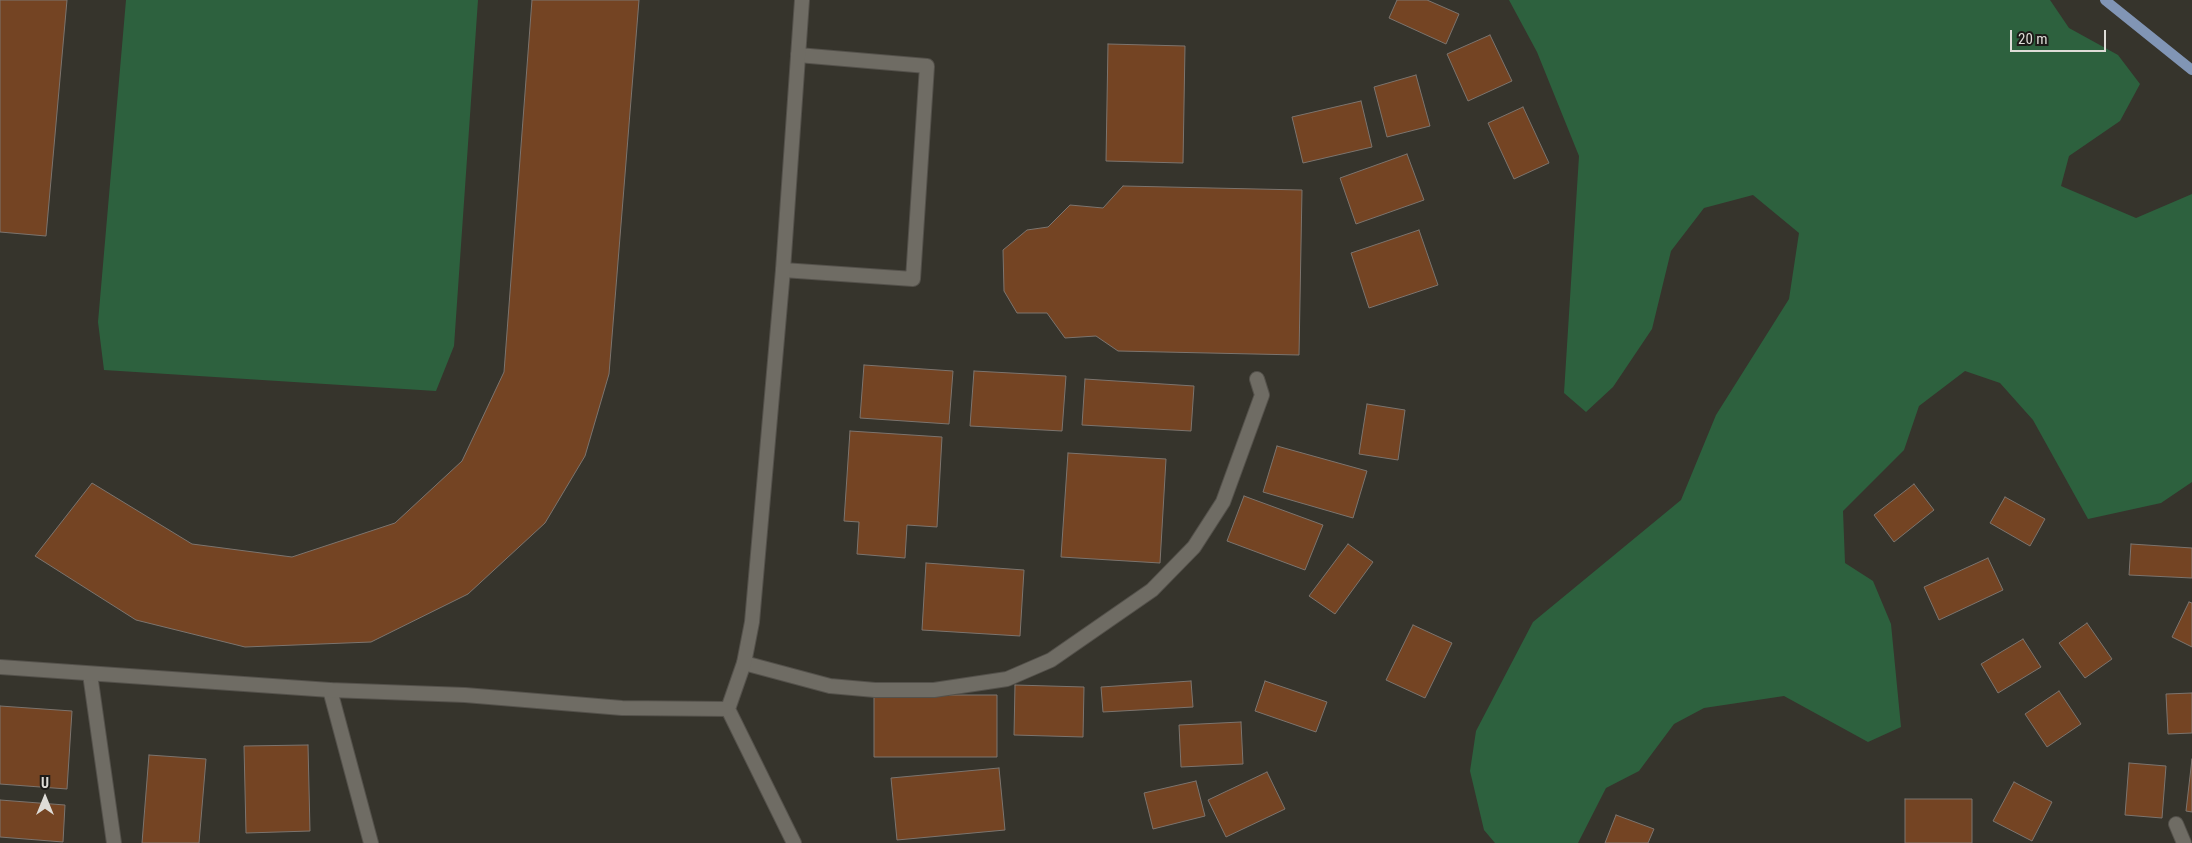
<!DOCTYPE html>
<style>
body{margin:0}
#map{position:relative;width:2192px;height:843px;overflow:hidden;background:#36342c;font-family:"Roboto Condensed",sans-serif}
canvas{display:block}
.north{position:absolute;left:20px;top:773px;width:50px;height:50px;-webkit-text-stroke:4px #1d1b18;paint-order:stroke;rotate:0deg;font-size:14px;font-weight:700;line-height:20px;text-align:center;color:#dedcd7}
.north::after{content:'';display:block;margin:auto;width:18px;height:22px;background:#dedcd7;clip-path:polygon(50% 0,100% 100%,50% 72%,0 100%)}
.scale{position:absolute;left:2010px;top:30px;width:96px;height:22px;box-sizing:border-box;border:2px solid #dedcd7;border-top:0;padding-left:6px;font-size:15px;line-height:18px;white-space:nowrap;color:#dedcd7;-webkit-text-stroke:4px #1d1b18;paint-order:stroke}
</style>
<div id="map">
<canvas width="2192" height="843"></canvas>
<div class="north">U</div>
<div class="scale">20 m</div>
</div>
<script>
const c = document.querySelector('canvas').getContext('2d');
c.lineJoin = 'round';
function paint(path, color) { c.fillStyle = color; c.fill(path, 'evenodd'); }
const toPath = rows => new Path2D(rows.map(r => 'M' + r).join(''));
function trace(path, color, width, dash) { c.strokeStyle = color; c.lineWidth = width; c.lineCap = dash ? 'butt' : 'round'; c.setLineDash(dash || []); c.stroke(path); }
paint(toPath([
 [126,0,478,0,454,346,436,391,104,370,98,322],
 [1509,0,2050,0,2069,28,2118,55,2140,84,2120,121,2069,156,2061,186,2136,218,2192,194,2192,482,2161,503,2088,519,2033,420,2000,383,1965,371,1919,406,1904,450,1843,511,1845,563,1873,581,1891,624,1901,727,1868,742,1784,696,1704,708,1674,724,1639,771,1606,788,1578,843,1495,843,1484,830,1470,771,1476,731,1533,622,1681,500,1716,415,1789,299,1799,233,1753,195,1704,208,1671,251,1652,329,1613,387,1586,412,1564,393,1579,156,1537,52]
]), '#2d613e');
trace(toPath([
 [2105,0,2192,70]
]), '#8195b5', 10);
const building = toPath([
 [0,0,67,0,46,236,0,232,0,0],
 [532,0,639,0,609,374,585,456,545,523,468,594,371,642,245,647,136,620,35,556,92,483,192,544,292,557,395,523,462,461,504,372,532,0],
 [1397,0,1427,0,1459,14,1446,44,1389,18,1397,0],
 [1490,35,1512,81,1468,101,1447,54,1490,35],
 [1108,44,1185,46,1183,163,1106,161,1108,44],
 [1416,75,1430,126,1387,137,1374,87,1416,75],
 [1361,101,1372,147,1303,163,1292,117,1361,101],
 [1523,107,1549,163,1514,179,1488,123,1523,107],
 [1407,154,1424,200,1356,224,1340,178,1407,154],
 [1123,186,1302,190,1299,355,1118,351,1096,336,1065,338,1047,313,1017,313,1004,291,1003,250,1027,230,1048,227,1070,205,1103,208,1123,186],
 [1419,230,1438,285,1369,308,1351,253,1419,230],
 [864,365,953,371,949,424,860,418,864,365],
 [974,371,1066,376,1062,431,970,426,974,371],
 [1085,379,1194,386,1191,431,1082,425,1085,379],
 [1367,404,1405,410,1398,460,1359,454,1367,404],
 [850,431,942,437,937,527,907,525,905,558,857,554,859,522,844,521,850,431],
 [1277,446,1367,471,1353,518,1263,492,1277,446],
 [1068,453,1166,459,1160,563,1061,557,1068,453],
 [1914,484,1934,510,1894,542,1874,515,1914,484],
 [1244,496,1323,525,1305,570,1227,541,1244,496],
 [2005,497,2045,519,2030,546,1990,523,2005,497],
 [1348,544,1373,562,1335,614,1309,596,1348,544],
 [2131,544,2192,548,2192,578,2129,575,2131,544],
 [1988,558,2003,590,1939,620,1924,587,1988,558],
 [926,563,1024,570,1020,636,922,630,926,563],
 [2189,602,2192,603,2192,647,2172,637,2189,602],
 [2087,623,2112,659,2085,678,2059,643,2087,623],
 [1413,625,1452,643,1425,698,1386,680,1413,625],
 [2023,639,2041,667,1998,693,1981,664,2023,639],
 [1191,681,1193,707,1103,712,1101,687,1191,681],
 [1265,681,1327,702,1316,732,1255,711,1265,681],
 [1015,685,1084,687,1083,737,1014,735,1015,685],
 [2059,691,2081,724,2047,747,2025,714,2059,691],
 [2192,693,2192,733,2168,734,2166,694,2192,693],
 [874,695,997,695,997,757,874,757,874,695],
 [0,706,72,711,67,789,0,784,0,706],
 [1241,722,1243,764,1181,767,1179,725,1241,722],
 [308,745,310,831,246,833,244,746,308,745],
 [149,755,206,759,199,843,142,843,149,755],
 [2192,759,2192,812,2186,811,2192,759],
 [2129,763,2166,766,2162,818,2125,815,2129,763],
 [999,768,1005,830,897,840,891,778,999,768],
 [1267,772,1285,809,1226,837,1208,800,1267,772],
 [1196,781,1205,816,1153,829,1144,793,1196,781],
 [2014,782,2052,802,2032,841,1993,821,2014,782],
 [1905,799,1972,799,1972,843,1905,843,1905,799],
 [0,800,65,805,63,842,0,837,0,800],
 [1616,815,1654,829,1648,843,1605,843,1616,815]
]);
paint(building, '#744423');
trace(building, '#7c746e', 1);
const service = toPath([
 [783,270,913,279,927,66,798,55]
]);
const minor = toPath([
 [744,663,830,686,875,690,934,690,1007,679,1051,660,1152,590,1194,547,1223,502,1262,395,1257,379],
 [90,674,114,843],
 [330,690,371,843],
 [2176,824,2184,843]
]);
const tertiary = toPath([
 [0,667,330,690,465,695,622,708,728,709],
 [794,843,728,709,744,663,752,622,783,270,802,0]
]);
trace(service, '#54514b', 16);
trace(minor, '#54514b', 16);
trace(tertiary, '#54514b', 16);
trace(service, '#6f6c64', 14);
trace(minor, '#6f6c64', 14);
trace(tertiary, '#6f6c64', 14);
</script>
